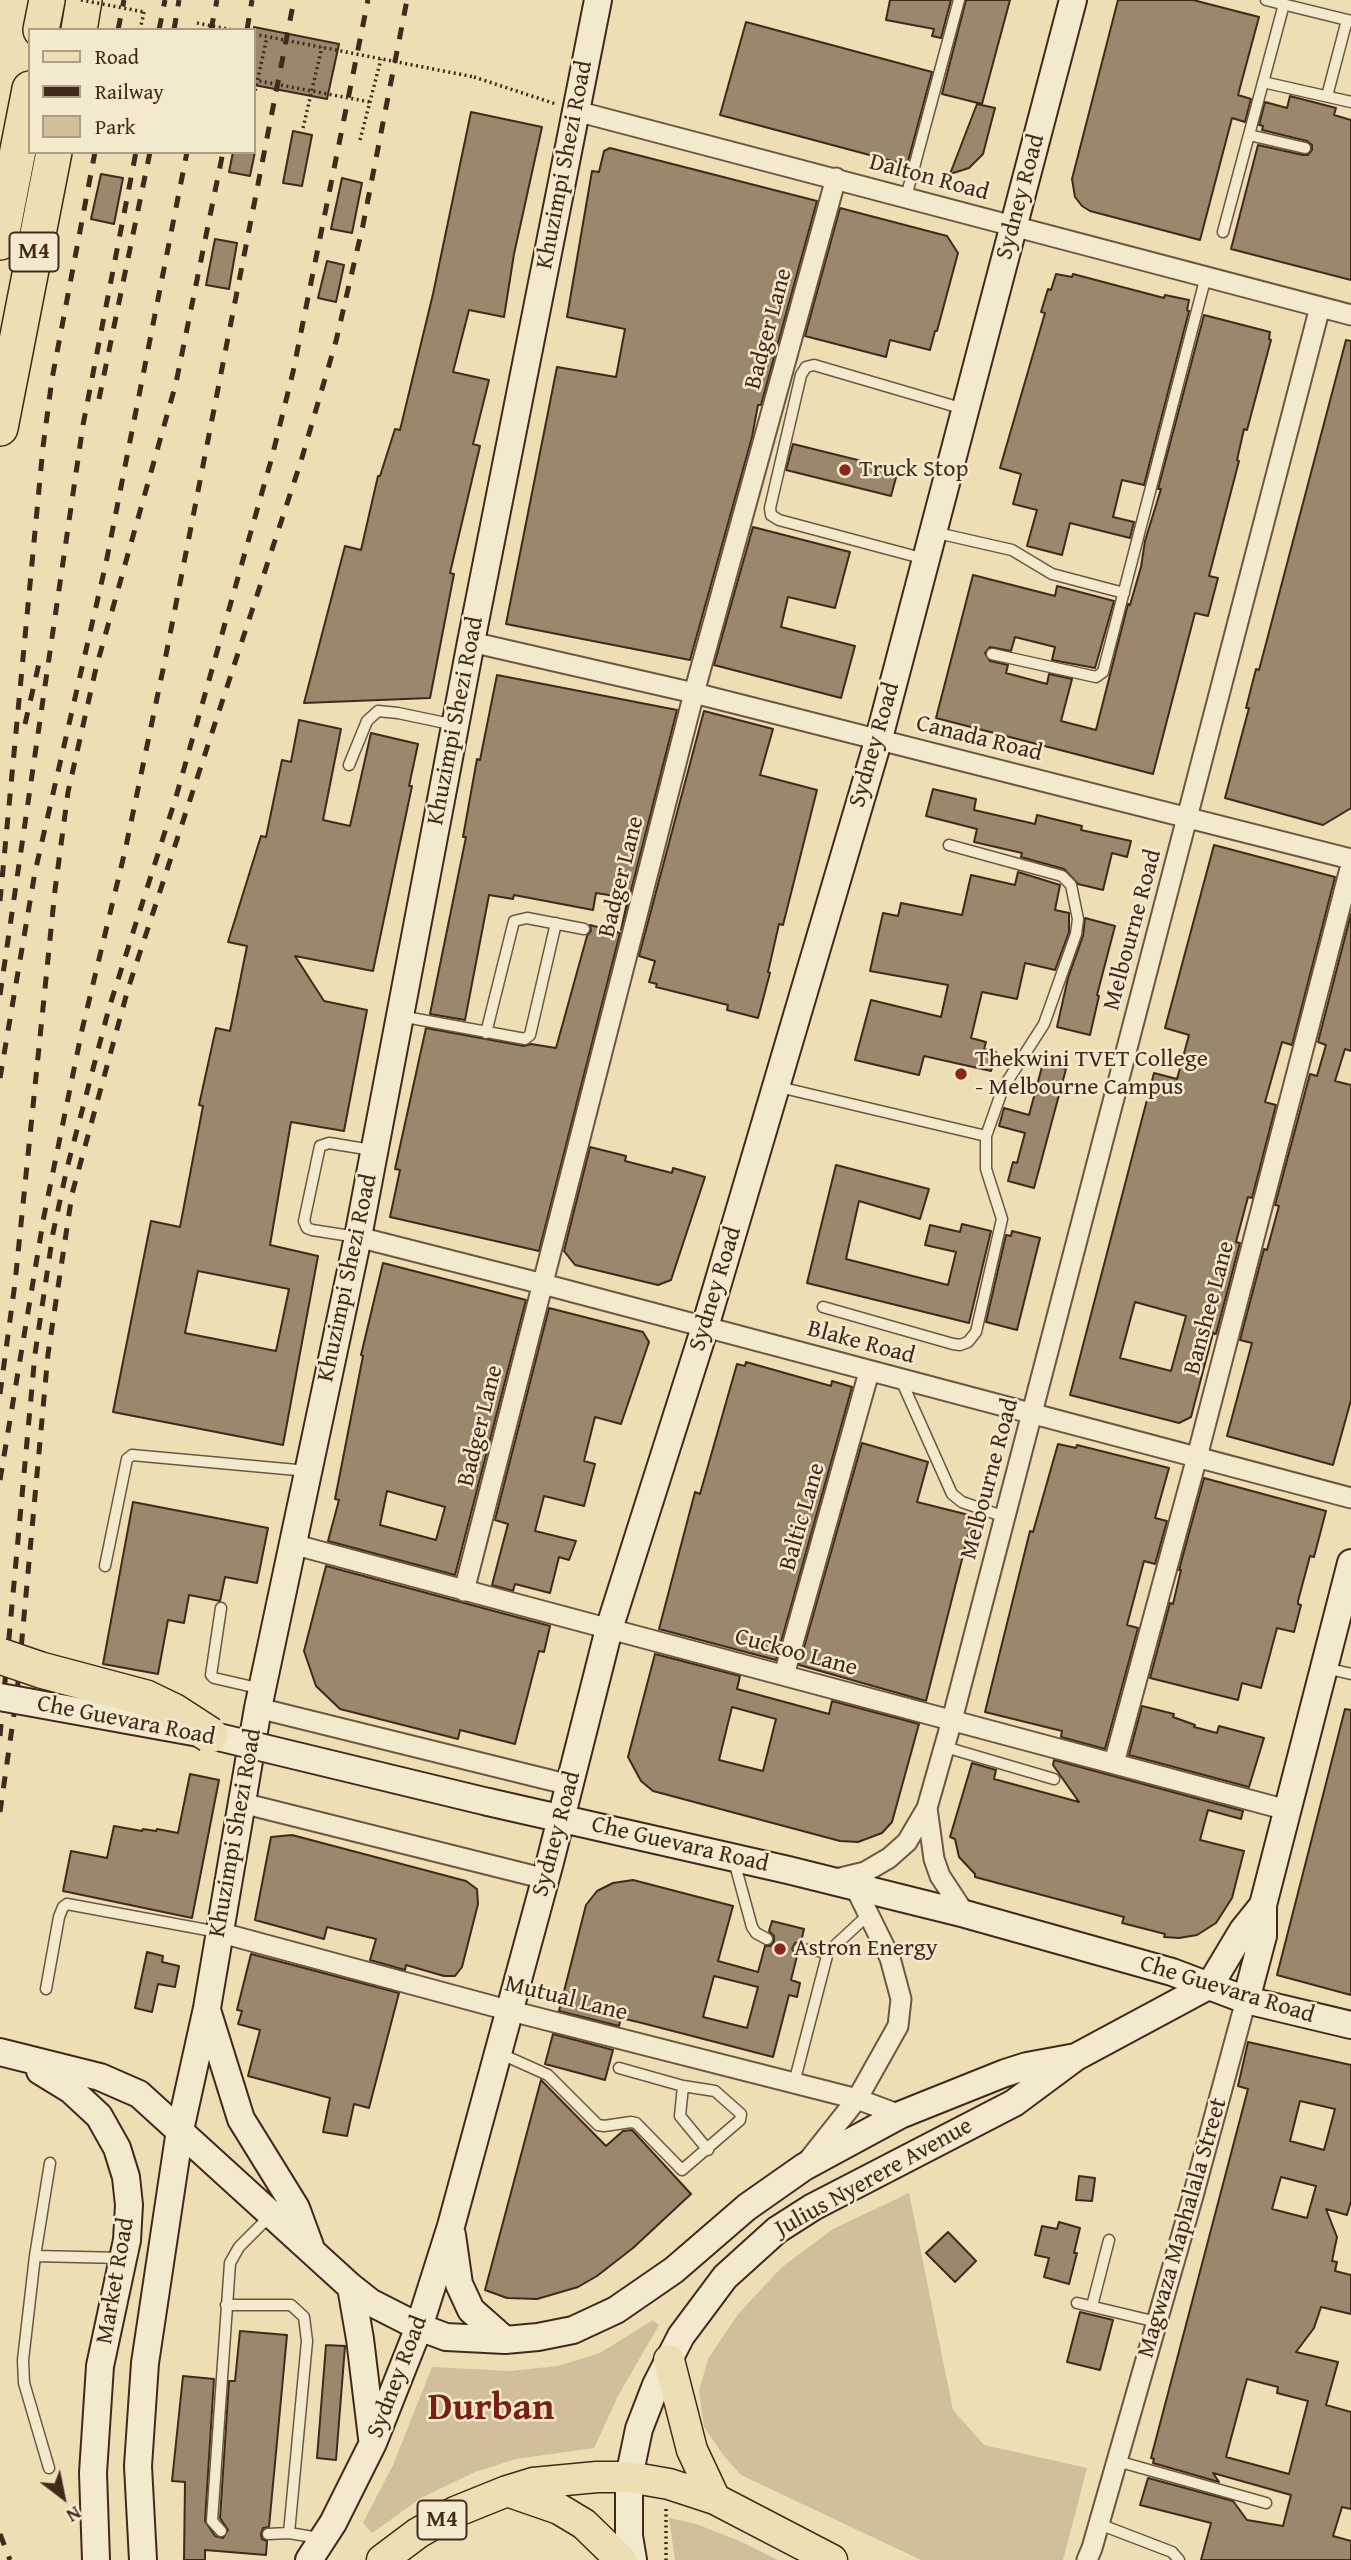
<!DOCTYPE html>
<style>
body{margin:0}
#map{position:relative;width:1351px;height:2560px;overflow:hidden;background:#eddeb4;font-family:"Gentium Book Plus",serif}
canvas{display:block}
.legend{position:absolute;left:28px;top:28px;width:228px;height:126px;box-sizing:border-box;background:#f3eace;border:2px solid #ad9c87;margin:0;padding:9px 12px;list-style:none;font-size:21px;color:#43281c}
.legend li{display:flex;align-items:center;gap:14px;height:35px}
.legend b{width:35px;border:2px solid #ad9c87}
.north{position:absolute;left:28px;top:2462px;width:70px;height:70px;-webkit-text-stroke:5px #f3eace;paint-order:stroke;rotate:148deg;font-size:19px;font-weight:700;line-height:28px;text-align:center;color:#43281c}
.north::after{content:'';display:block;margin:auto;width:24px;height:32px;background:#43281c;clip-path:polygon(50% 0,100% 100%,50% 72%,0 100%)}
</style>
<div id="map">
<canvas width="1351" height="2560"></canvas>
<ul class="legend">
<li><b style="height:9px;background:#eddeb4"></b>Road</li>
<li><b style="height:9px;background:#43281c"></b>Railway</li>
<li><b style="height:19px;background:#d0bf9a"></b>Park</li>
</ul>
<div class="north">N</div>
</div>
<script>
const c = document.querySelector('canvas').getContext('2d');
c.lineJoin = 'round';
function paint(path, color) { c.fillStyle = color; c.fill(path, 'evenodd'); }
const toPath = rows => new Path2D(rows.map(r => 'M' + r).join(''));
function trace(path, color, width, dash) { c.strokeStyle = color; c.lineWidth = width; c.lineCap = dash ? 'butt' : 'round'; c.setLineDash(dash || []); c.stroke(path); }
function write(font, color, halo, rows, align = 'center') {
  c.font = font + ' "Gentium Book Plus",serif'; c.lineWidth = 5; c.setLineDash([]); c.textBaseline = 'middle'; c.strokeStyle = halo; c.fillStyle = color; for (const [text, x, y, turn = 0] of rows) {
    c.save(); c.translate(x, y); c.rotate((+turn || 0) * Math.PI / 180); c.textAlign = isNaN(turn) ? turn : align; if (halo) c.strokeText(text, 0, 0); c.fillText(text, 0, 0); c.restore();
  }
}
paint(toPath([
 [909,2193,953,2410,984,2445,1087,2468,1063,2560,921,2560,741,2475,724,2456,704,2427,699,2391,708,2359,739,2313,782,2267,833,2229],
 [653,2320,659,2325,618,2396,594,2448,516,2459,475,2472,421,2498,372,2533,363,2523,393,2465,432,2367,510,2371,558,2366,600,2353],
 [669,2518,696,2524,742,2542,778,2560,675,2560]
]), '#d0bf9a');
const building = toPath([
 [890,0,951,0,941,38,932,36,934,29,886,20,890,0],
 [966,0,1010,0,982,104,942,94,966,0],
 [1118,0,1193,0,1259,17,1238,95,1251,99,1245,122,1232,118,1200,240,1090,211,1082,206,1075,197,1072,179,1118,0],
 [746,22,932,72,907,165,720,115,746,22],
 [254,27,339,44,327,99,254,85,254,27],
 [1290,96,1336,108,1334,115,1351,120,1351,280,1231,249,1258,145,1303,155,1308,155,1312,150,1312,145,1307,141,1262,130,1263,126,1259,125,1265,102,1287,108,1290,96],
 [977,104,995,108,983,154,969,168,950,174,977,104],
 [471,112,542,127,514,254,504,317,469,310,453,372,489,380,473,444,480,446,450,573,454,574,430,698,304,703,345,546,361,550,378,476,380,476,395,429,400,430,433,294,471,112],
 [293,131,312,135,302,186,283,183,293,131],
 [610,148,817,201,761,405,758,405,752,437,690,660,506,624,557,367,616,377,625,329,567,317,592,171,599,172,604,151,610,148],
 [233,152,255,152,250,176,229,172,233,152],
 [101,174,123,178,114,224,91,219,101,174],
 [342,178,362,183,352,233,331,229,342,178],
 [840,208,947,236,958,253,937,331,935,331,930,350,890,340,886,357,805,336,840,208],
 [215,239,237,243,229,289,206,285,215,239],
 [327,261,344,265,336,302,318,298,327,261],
 [1056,274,1072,277,1073,274,1164,298,1165,295,1189,300,1187,310,1189,311,1144,485,1122,480,1113,517,1134,522,1130,538,1070,523,1062,555,1027,546,1037,510,1013,504,1021,474,1000,468,1045,313,1041,312,1048,289,1051,290,1056,274],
 [1204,315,1270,332,1269,339,1271,340,1247,430,1244,429,1237,460,1239,461,1209,576,1218,578,1208,616,1195,613,1153,774,936,718,973,575,1055,596,1057,586,1114,601,1095,668,1052,660,1055,647,1015,637,1011,651,990,647,985,653,990,661,1008,665,1006,673,1047,684,1049,674,1072,679,1061,721,1096,730,1128,604,1130,605,1141,567,1145,541,1161,489,1158,489,1204,315],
 [1346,340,1351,341,1351,808,1323,825,1225,798,1249,708,1246,708,1256,669,1259,670,1346,340],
 [793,444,898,470,891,496,786,470,793,444],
 [753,527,850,552,835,608,788,597,781,627,855,646,841,698,714,665,753,527],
 [497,675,677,710,621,930,628,898,596,893,593,910,514,895,513,899,489,895,465,1020,430,1014,466,837,463,837,477,759,480,760,497,675],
 [704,711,773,729,760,775,817,790,783,925,779,924,768,972,770,973,758,1018,727,1010,728,1005,656,987,657,984,649,982,655,961,639,956,704,711],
 [299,720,341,729,323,820,350,826,371,733,418,744,409,786,412,786,373,971,295,956,324,1001,367,1010,344,1131,291,1122,270,1245,318,1256,283,1445,113,1412,151,1221,180,1227,203,1106,199,1105,216,1028,230,1031,247,946,228,942,261,836,266,837,282,760,291,762,299,720],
 [198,1271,289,1289,276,1351,185,1333,198,1271],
 [933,789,976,799,974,810,1035,824,1037,815,1082,826,1081,830,1131,841,1127,857,1112,853,1103,890,1078,884,1064,869,1021,857,1022,853,974,842,977,829,926,816,933,789],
 [1214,845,1335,877,1292,1045,1282,1042,1265,1102,1276,1105,1252,1198,1248,1197,1236,1242,1240,1243,1216,1334,1213,1333,1191,1417,1179,1423,1070,1395,1154,1073,1177,1079,1189,1035,1165,1028,1214,845],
 [1135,1302,1186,1316,1171,1371,1120,1358,1135,1302],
 [1018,872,1060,885,1055,910,1069,913,1069,932,1055,970,1025,963,1017,999,982,992,971,1038,986,1042,984,1049,996,1052,991,1071,924,1056,919,1075,855,1060,871,1000,941,1017,948,985,870,971,883,913,898,916,901,903,962,915,971,875,1015,885,1018,872],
 [1351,914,1351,1051,1345,1049,1335,1081,1351,1085,1351,1400,1333,1465,1227,1436,1252,1343,1240,1340,1264,1249,1267,1250,1279,1206,1275,1205,1310,1074,1317,1076,1326,1045,1318,1042,1351,914],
 [1085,918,1115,926,1097,995,1099,996,1090,1035,1057,1027,1068,978,1083,936,1085,918],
 [590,925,620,933,539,1251,390,1217,400,1170,395,1169,426,1028,524,1046,531,1044,556,1048,587,936,591,931,590,925],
 [1043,1063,1066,1069,1034,1188,1008,1181,1013,1162,1017,1163,1025,1133,999,1126,1004,1108,1029,1115,1043,1063],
 [590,1147,626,1156,625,1161,672,1173,673,1168,705,1177,671,1280,658,1285,575,1265,564,1251,590,1147],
 [836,1165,929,1189,920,1219,859,1201,846,1259,948,1285,956,1252,925,1245,930,1225,960,1232,962,1224,991,1231,969,1323,807,1283,836,1165],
 [1012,1231,1040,1238,1017,1330,986,1322,1006,1235,1011,1236,1012,1231],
 [383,1263,526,1300,455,1575,328,1541,339,1500,335,1499,363,1356,361,1355,383,1263],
 [387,1491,445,1507,436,1540,380,1525,387,1491],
 [549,1308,643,1332,649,1342,621,1424,595,1417,584,1461,595,1464,584,1506,544,1496,535,1531,576,1541,569,1560,559,1557,550,1593,515,1584,513,1591,492,1585,508,1524,495,1520,549,1308],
 [746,1362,831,1386,832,1381,852,1387,776,1660,659,1629,695,1492,700,1494,737,1364,745,1366,746,1362],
 [862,1443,928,1462,917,1502,973,1516,926,1701,799,1665,862,1443],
 [1058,1444,1076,1448,1077,1445,1169,1468,1155,1518,1167,1521,1155,1564,1144,1561,1127,1625,1138,1628,1105,1749,1061,1737,1062,1731,985,1712,1030,1531,1033,1532,1058,1444],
 [1204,1478,1326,1511,1314,1557,1310,1556,1298,1601,1298,1604,1301,1605,1294,1632,1277,1628,1261,1688,1242,1683,1238,1700,1150,1678,1170,1603,1173,1604,1181,1570,1179,1570,1204,1478],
 [133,1502,268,1528,257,1583,225,1577,220,1601,189,1595,184,1623,168,1620,158,1674,103,1664,133,1502],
 [326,1566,550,1626,544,1652,539,1651,515,1744,460,1730,458,1739,340,1709,316,1686,304,1651,326,1566],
 [655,1654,740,1676,737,1689,829,1714,832,1701,919,1724,892,1822,882,1833,858,1842,840,1841,653,1791,641,1781,628,1757,655,1654],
 [732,1707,776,1719,763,1771,719,1760,732,1707],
 [1142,1706,1174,1714,1173,1717,1195,1725,1194,1727,1217,1733,1219,1726,1264,1738,1249,1787,1129,1755,1142,1706],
 [1345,1709,1351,1710,1351,1995,1277,1975,1345,1709],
 [1054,1760,1243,1811,1241,1819,1208,1810,1200,1840,1244,1851,1232,1898,1216,1923,1197,1935,1179,1938,1164,1937,1165,1934,1122,1923,1124,1917,975,1877,975,1874,959,1857,955,1839,950,1837,972,1763,996,1770,994,1779,1079,1802,1053,1765,1054,1760],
 [190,1774,219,1780,192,1918,63,1891,71,1851,107,1858,114,1826,142,1831,143,1829,156,1831,157,1829,178,1833,190,1774],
 [292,1835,466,1881,477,1889,478,1904,462,1967,455,1976,444,1976,406,1965,405,1970,370,1960,376,1939,327,1927,324,1939,255,1920,271,1837,292,1835],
 [633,1880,733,1906,718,1961,758,1972,765,1946,770,1946,774,1942,774,1936,769,1931,772,1921,804,1929,801,1942,795,1943,792,1949,797,1956,791,1980,800,1983,797,1997,789,1995,773,2057,642,2023,621,2018,619,2026,559,2011,586,1905,597,1891,613,1883,633,1880],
 [714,1976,758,1987,747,2028,703,2017,714,1976],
 [147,1952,163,1956,162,1962,179,1966,175,1987,158,1984,152,2012,135,2008,147,1952],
 [251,1954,399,1993,369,2108,354,2104,347,2136,323,2132,330,2098,248,2076,260,2030,238,2024,242,2011,237,2010,251,1954],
 [553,2034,613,2050,605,2080,545,2064,553,2034],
 [1248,2042,1351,2065,1351,2201,1347,2215,1326,2209,1337,2237,1332,2261,1337,2262,1335,2271,1351,2275,1351,2314,1321,2307,1314,2328,1296,2352,1338,2362,1326,2405,1351,2412,1351,2509,1342,2507,1333,2536,1351,2541,1351,2560,1201,2560,1211,2523,1140,2505,1148,2478,1233,2501,1247,2520,1283,2526,1291,2495,1213,2473,1219,2482,1153,2463,1154,2459,1151,2458,1248,2089,1238,2086,1248,2042],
 [1300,2101,1335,2109,1324,2150,1290,2141,1300,2101],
 [1281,2177,1316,2186,1307,2218,1272,2209,1281,2177],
 [1247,2379,1278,2387,1277,2393,1308,2401,1289,2474,1226,2457,1247,2379],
 [541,2080,606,2146,623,2131,632,2130,691,2194,633,2248,597,2276,578,2287,537,2299,507,2298,485,2290,541,2080],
 [1079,2176,1095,2178,1092,2201,1076,2200,1079,2176],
 [1059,2222,1080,2228,1074,2253,1077,2253,1069,2284,1044,2277,1049,2258,1035,2255,1042,2226,1057,2229,1059,2222],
 [948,2232,976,2261,955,2282,926,2253,948,2232],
 [1080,2312,1113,2320,1100,2370,1067,2362,1080,2312],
 [240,2331,287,2335,269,2527,263,2528,261,2534,262,2539,267,2541,266,2555,205,2550,205,2560,184,2560,185,2482,172,2481,183,2376,214,2379,205,2521,215,2536,223,2538,228,2530,220,2518,229,2381,235,2381,240,2331],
 [326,2345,345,2346,336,2460,317,2458,326,2345]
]);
paint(building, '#9b876b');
trace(building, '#43281c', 2);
const lane = toPath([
 [1266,0,1351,21],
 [1263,82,1351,102],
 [1327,96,1347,20],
 [1249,135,1305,148],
 [906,197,959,0],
 [1223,232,1284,4],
 [933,532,1012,550,1052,574,1124,593],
 [925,559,779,520,771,515,770,508,801,375,806,367,814,365,964,409],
 [992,654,1096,677,1103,672,1206,276],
 [349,765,367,721,378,711,398,713,455,725],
 [400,1016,525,1039,530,1035,556,923],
 [486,1033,514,921,527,918,584,929],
 [779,1087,986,1136],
 [357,1237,312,1230,307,1228,304,1221,320,1146,329,1143,372,1150],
 [823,1307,953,1344,960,1345,968,1342,976,1332,1002,1219,986,1169,986,1136,1003,1088,1044,1024,1076,934,1078,919,1071,885,1062,876,949,845],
 [901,1380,952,1494,962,1502,1005,1517],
 [105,1566,127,1459,132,1455,308,1471],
 [221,1608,211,1675,214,1678,262,1689],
 [1325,1668,1351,1674],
 [945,1747,1054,1779],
 [734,1861,752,1927,756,1933,767,1939],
 [799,1949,828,1952],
 [46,1989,59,1917,63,1907,67,1904,218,1932],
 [499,2053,548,2075,598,2125,604,2126,631,2122,636,2123,682,2170,740,2120,741,2114,715,2091,683,2086,619,2068],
 [794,2083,828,1952,869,1914],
 [683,2086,680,2116,708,2150],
 [35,2256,122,2258],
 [1077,2303,1157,2322],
 [226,2305,291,2305,304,2317,307,2341,289,2533],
 [1092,2306,1109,2240],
 [1117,2461,1266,2503],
 [49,2468,24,2383,23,2360,35,2256,50,2163],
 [1099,2524,1172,2552,1179,2560],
 [221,2531,212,2521,230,2263,239,2247,270,2216],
 [268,2534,289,2533,319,2538]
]);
const street = toPath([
 [576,111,1351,315],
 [471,642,694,693,1351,859],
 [358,1237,543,1284,1351,1498],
 [292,1544,1287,1810],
 [464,1591,694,693,836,178],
 [784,1675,869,1372],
 [258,1708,570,1785],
 [1114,1763,1197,1457,1351,865],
 [242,1803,546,1879],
 [927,1808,934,1859,940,1876,965,1914],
 [832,1880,865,1872,889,1858,907,1842,927,1808,952,1720,1320,307],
 [218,1932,511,2011,857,2099,900,2115],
 [807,2162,857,2099,898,2026,901,1999,890,1958,855,1887],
 [1087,2560,1092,2548,1193,2196,1246,2000]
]);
const secondary = toPath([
 [488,1802,788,1870,965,1914,1172,1972,1246,2000,1351,2025],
 [1246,2000,1263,1936,1263,1905,1351,1563],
 [207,2010,241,2119,296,2208,310,2246],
 [0,2052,100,2077,139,2094,351,2287,370,2302,419,2327,446,2337,505,2340,538,2337,573,2330,616,2310,674,2270,747,2207,804,2167,900,2115,1005,2073,1027,2066,1076,2057],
 [40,2071,71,2090,99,2116,117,2148,126,2177,129,2205,127,2240,100,2366,93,2473,96,2560],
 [452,2235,459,2284,471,2310,505,2340],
 [351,2287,360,2339,372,2438],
 [143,2560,138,2466,145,2363,180,2130,207,2008,258,1708,358,1237,471,642,598,0],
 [309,2560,333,2523,373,2443,419,2327,451,2226,550,1862,609,1629,705,1327,879,738,1073,0],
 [633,2560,629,2536,629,2477,639,2429,656,2385,681,2336,725,2277,777,2230,813,2207,1014,2103,1076,2057,1210,1985,1243,1930,1263,1905]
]);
const primary = toPath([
 [669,2360,692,2450,715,2499],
 [507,2491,559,2509,584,2524,621,2560],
 [382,2560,418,2533,455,2512,507,2491,533,2483,597,2477,629,2477,669,2484,715,2499,832,2560]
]);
const highway = toPath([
 [41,30,47,0],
 [79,30,84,0],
 [0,242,30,89],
 [0,428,54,152]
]);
trace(lane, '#6e5642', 13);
trace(street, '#6e5642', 23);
trace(secondary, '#43281c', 30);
trace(primary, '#43281c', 33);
trace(highway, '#43281c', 38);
trace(toPath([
 [140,30,144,12],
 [474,77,556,104],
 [254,96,267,37],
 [303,128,322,47],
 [360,140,381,59],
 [666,2509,666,2560]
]), '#43281c', 3.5, [2, 3.5]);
trace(lane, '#f3eace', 10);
trace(street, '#f3eace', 19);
trace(secondary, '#f3eace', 26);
trace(primary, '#eddeb4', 30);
trace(highway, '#eddeb4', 35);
trace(toPath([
 [118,30,124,0],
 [159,30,165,0],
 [174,30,179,0],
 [211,30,217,0],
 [247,30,252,0],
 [99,399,150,152],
 [25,724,40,659],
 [0,901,43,447,52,379,95,152],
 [0,995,83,425,136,152],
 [0,1078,35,872,106,563,187,152],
 [0,1394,15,1283,55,890,68,792,96,668,176,383,223,152],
 [0,1480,44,1216,82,1030,125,851,165,660,294,0],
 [0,1736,35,1354,53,1233,67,1168,109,1008,176,797,272,457,293,372,368,0],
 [0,1812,17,1693,48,1354,72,1194,128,989,301,461,336,341,363,225,407,0],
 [0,2534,10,2560]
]), '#43281c', 5, [12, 12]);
const secondaryBridge = toPath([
 [0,1697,210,1735,488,1802]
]);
const highwayBridge = toPath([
 [0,1656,41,1670,146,1698,173,1711,210,1735]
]);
trace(secondaryBridge, '#43281c', 30, []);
trace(highwayBridge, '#43281c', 38, []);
trace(toPath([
 [81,0,144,12],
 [197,23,233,30],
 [254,34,474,77],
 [254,80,370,102]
]), '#43281c', 3.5, [2, 3.5]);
trace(secondaryBridge, '#f3eace', 26);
trace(highwayBridge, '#eddeb4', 35);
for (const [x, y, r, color] of [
 [845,470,7,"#8f2418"],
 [961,1074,7,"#8f2418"],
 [780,1949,7,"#8f2418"]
]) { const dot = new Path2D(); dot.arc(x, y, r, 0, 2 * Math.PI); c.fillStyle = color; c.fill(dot); trace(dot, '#f3eace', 2.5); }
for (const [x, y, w] of [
 [34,252,49],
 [442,2520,49]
]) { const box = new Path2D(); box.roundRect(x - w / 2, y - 19.5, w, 39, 5); c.fillStyle = '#f3eace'; c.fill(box); trace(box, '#43281c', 2); }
write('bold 23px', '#43281c', null, [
 ["M4",34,252],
 ["M4",442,2520]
]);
write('24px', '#43281c', '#f3eace', [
 ["Khuzimpi Shezi Road",565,165,-79],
 ["Dalton Road",929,178,15],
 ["Sydney Road",1021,197,-75],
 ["Badger Lane",769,329,-75],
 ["Khuzimpi Shezi Road",456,721,-79],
 ["Canada Road",979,739,14],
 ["Sydney Road",875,745,-74],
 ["Badger Lane",622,877,-76],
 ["Melbourne Road",1133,930,-75],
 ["Khuzimpi Shezi Road",348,1278,-78],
 ["Sydney Road",716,1289,-73],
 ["Banshee Lane",1210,1308,-75],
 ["Blake Road",861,1343,15],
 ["Badger Lane",481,1426,-76],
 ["Melbourne Road",990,1479,-75],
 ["Baltic Lane",803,1517,-74],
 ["Cuckoo Lane",796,1653,15],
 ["Che Guevara Road",126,1721,11],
 ["Khuzimpi Shezi Road",236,1833,-80],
 ["Sydney Road",557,1834,-75],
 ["Che Guevara Road",680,1845,13],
 ["Che Guevara Road",1227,1990,17],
 ["Mutual Lane",566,1999,14],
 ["Julius Nyerere Avenue",874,2178,-29],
 ["Magwaza Maphalala Street",1183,2228,-74],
 ["Market Road",116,2281,-80],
 ["Sydney Road",398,2377,-69]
]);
write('24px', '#43281c', '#f3eace', [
 ["Truck Stop",859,470],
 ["Thekwini TVET College",975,1060],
 ["- Melbourne Campus",975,1088],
 ["Astron Energy",794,1949]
], 'left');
write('bold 38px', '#7a1f14', '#f3eace', [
 ["Durban",491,2409]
]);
</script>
